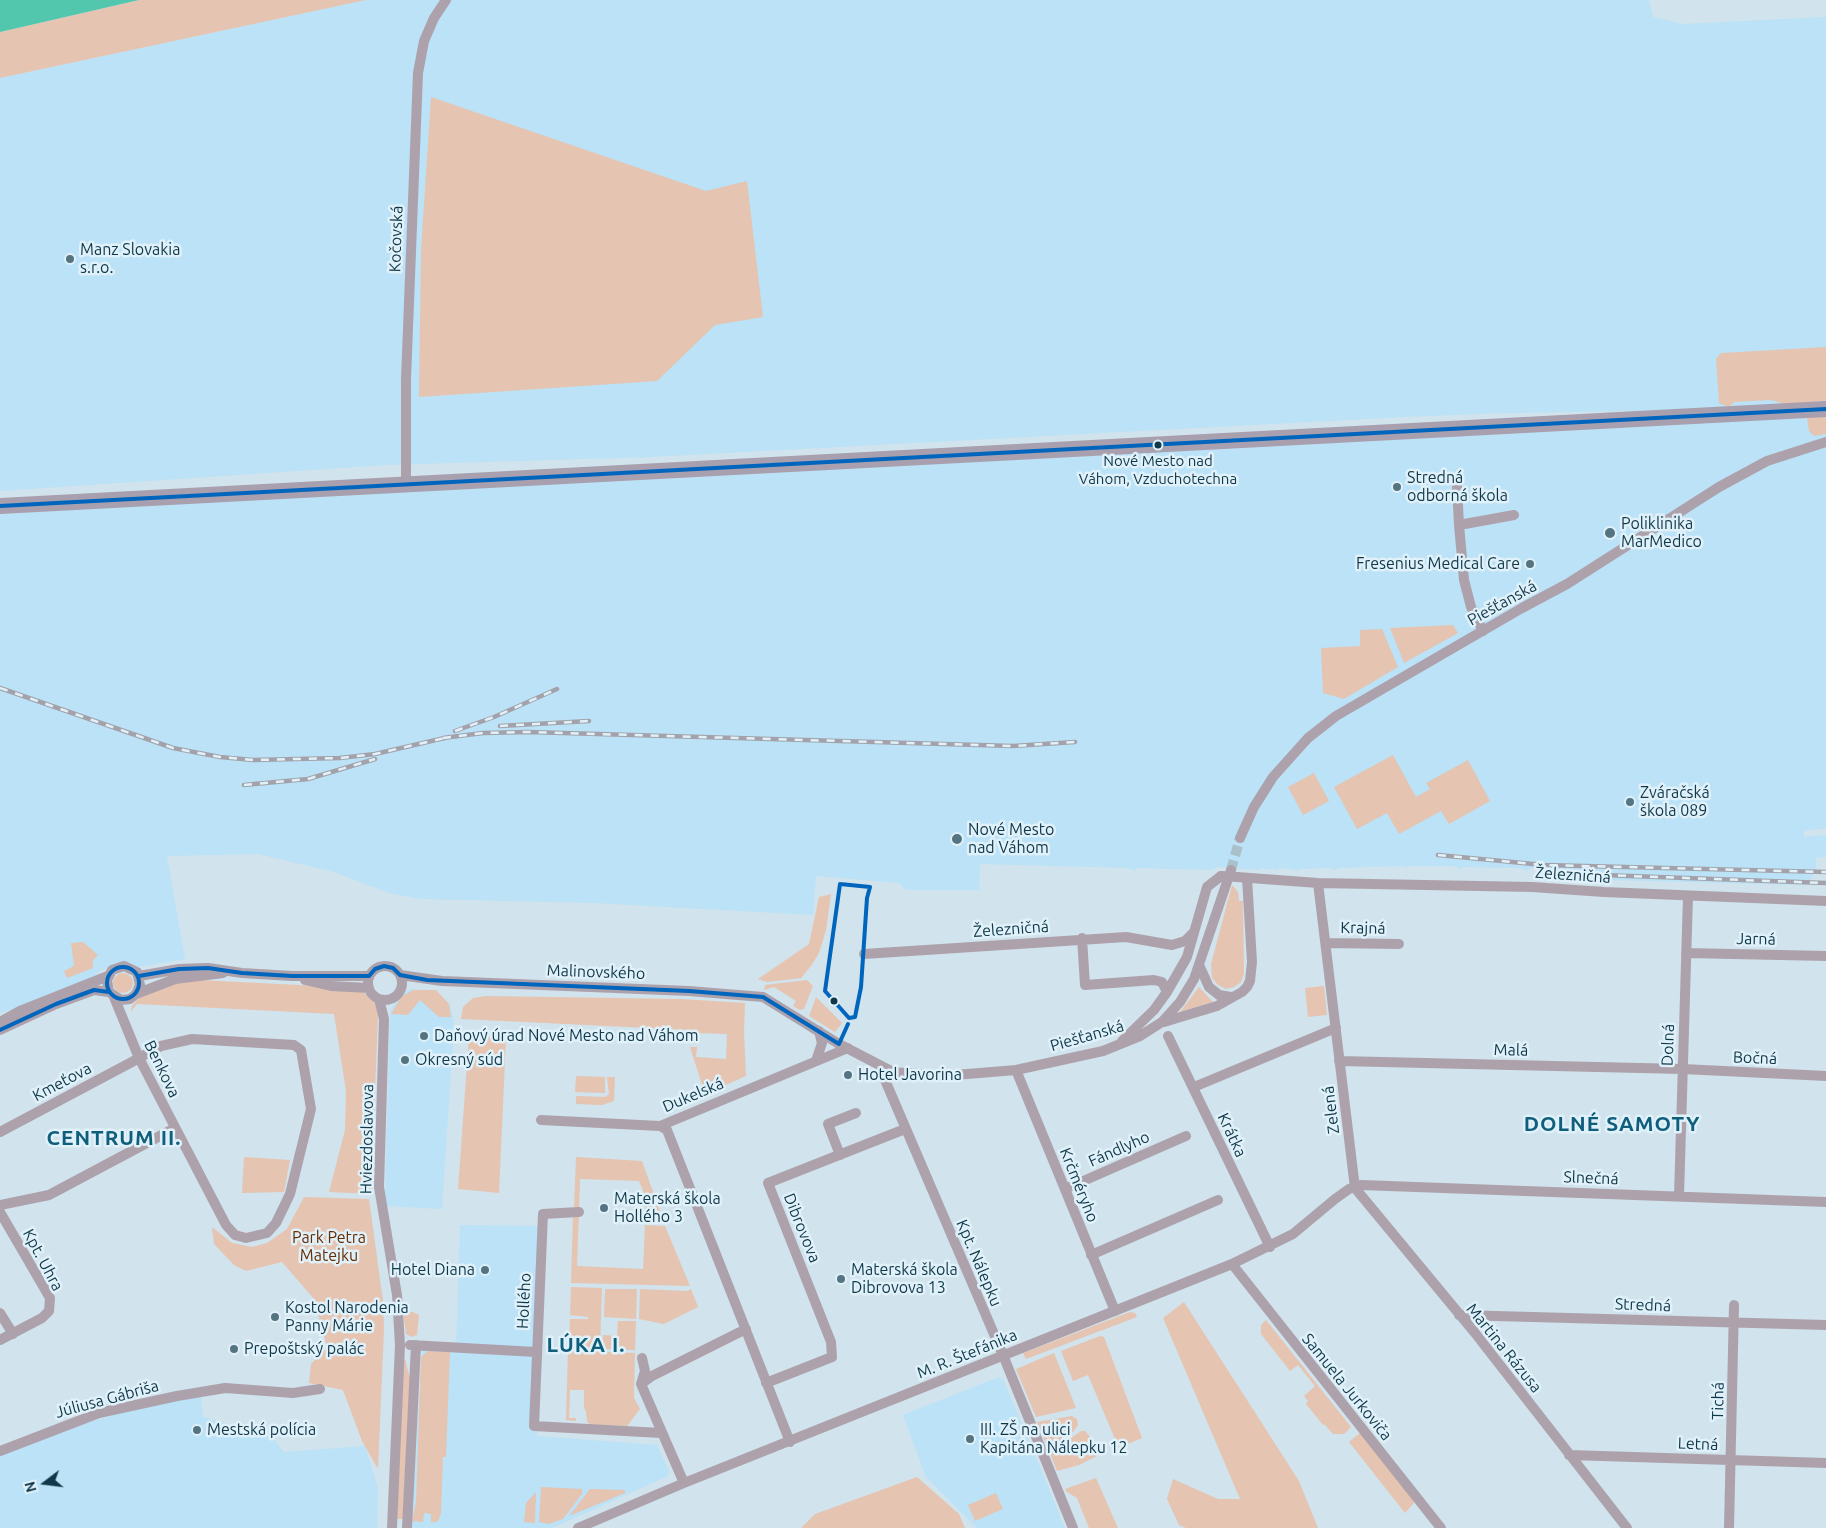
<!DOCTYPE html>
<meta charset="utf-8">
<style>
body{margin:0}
#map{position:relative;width:1826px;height:1528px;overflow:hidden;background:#d1e3ec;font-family:Ubuntu,sans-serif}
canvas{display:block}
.north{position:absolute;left:20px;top:1458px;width:50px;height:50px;-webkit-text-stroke:4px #e0f1fa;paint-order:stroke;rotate:255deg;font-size:14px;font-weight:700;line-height:20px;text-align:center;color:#103849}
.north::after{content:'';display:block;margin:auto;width:18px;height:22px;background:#103849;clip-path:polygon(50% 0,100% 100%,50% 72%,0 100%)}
</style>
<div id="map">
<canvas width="1826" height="1528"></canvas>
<div class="north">N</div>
</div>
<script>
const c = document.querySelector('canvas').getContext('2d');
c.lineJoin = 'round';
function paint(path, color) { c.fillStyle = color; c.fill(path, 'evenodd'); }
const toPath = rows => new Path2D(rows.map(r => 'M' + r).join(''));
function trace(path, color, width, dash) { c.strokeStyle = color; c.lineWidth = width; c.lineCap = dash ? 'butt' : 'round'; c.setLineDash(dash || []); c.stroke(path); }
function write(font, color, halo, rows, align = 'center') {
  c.font = font + ' Ubuntu,sans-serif'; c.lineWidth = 5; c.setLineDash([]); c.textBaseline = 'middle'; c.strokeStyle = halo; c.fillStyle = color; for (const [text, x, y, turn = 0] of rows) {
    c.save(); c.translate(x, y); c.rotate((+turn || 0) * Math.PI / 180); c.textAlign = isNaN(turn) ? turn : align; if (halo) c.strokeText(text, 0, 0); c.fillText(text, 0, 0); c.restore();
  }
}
paint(toPath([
 [366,0,1649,0,1653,17,1683,24,1826,17,1826,828,1804,831,1804,837,1826,835,1826,857,1816,858,1816,869,1807,885,1607,880,1567,870,1530,868,1527,871,1520,868,1463,867,1460,869,1454,866,1408,866,1406,868,1401,866,1340,868,1334,870,1332,868,1299,869,1297,871,1292,869,1279,868,1278,870,1261,868,1259,870,1217,867,1212,870,1137,868,1134,871,1128,868,980,864,979,890,906,890,899,883,816,876,813,915,594,903,422,899,389,893,334,872,258,854,167,856,185,959,138,967,123,961,100,971,95,976,30,1004,0,1013,0,510,1700,410,1505,413,1404,417,651,457,386,465,0,491,0,78],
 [412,989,436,991,450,1004,454,1024,442,1209,386,1206,385,1197,390,1012,398,994],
 [460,1225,546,1226,537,1436,657,1445,669,1471,668,1476,552,1528,411,1528,422,1350,456,1351],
 [999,1377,1004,1381,1065,1528,977,1528,926,1477,903,1415],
 [200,1390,203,1417,272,1437,284,1452,365,1446,378,1488,377,1528,0,1528,0,1448]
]), '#bbe2f6');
paint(toPath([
 [139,0,366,0,0,78,0,32],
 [431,97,706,191,747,181,763,317,715,325,657,381,419,397,421,250],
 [1826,347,1826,401,1785,404,1771,400,1734,402,1729,407,1719,403,1716,359,1721,353],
 [1821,414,1826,418,1826,434,1814,436,1809,431,1807,418],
 [1453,625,1458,633,1404,663,1390,628],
 [1382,629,1398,667,1344,699,1323,693,1321,648,1360,646,1360,630],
 [1393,755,1416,797,1430,789,1426,783,1468,760,1490,801,1449,824,1441,811,1399,834,1387,813,1357,829,1334,787],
 [1314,773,1329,801,1303,815,1288,787],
 [1232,885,1238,892,1239,901,1243,901,1244,973,1241,982,1234,987,1226,989,1218,985,1212,978,1211,964],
 [831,894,826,930,819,953,811,966,801,978,767,982,758,979,809,944,819,897],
 [83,942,98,955,93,960,93,968,67,978,64,971,74,966,71,943],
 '113 983a10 10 0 1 1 20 0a10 10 0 1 1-20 0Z',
 [179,979,359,988,375,1003,378,1015,371,1194,329,1192,345,1130,346,1091,334,1014,137,1004,131,1012,132,1006,139,998],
 [807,980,813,986,804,1009,800,1010,793,1006,796,1001,774,987,764,990,765,985],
 [1324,986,1327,1015,1308,1017,1305,988],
 [1199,987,1213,1002,1180,1012],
 [413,990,436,990,449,1004,451,1017,439,1017,420,1000,408,1015,391,1014,401,997],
 [486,996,681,999,745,1003,744,1032,746,1076,705,1094,690,1047,697,1047,696,1057,726,1059,727,1034,697,1033,697,1044,690,1043,690,1030,461,1019,463,1007,473,998],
 [816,997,842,1023,835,1032,809,1016],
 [469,1036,506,1038,499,1193,458,1189],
 [576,1076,605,1077,605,1093,575,1092],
 [607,1077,615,1077,614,1101,602,1105,576,1104,576,1096,605,1097,609,1094],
 [244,1157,290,1160,284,1192,242,1193],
 [576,1157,642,1161,663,1220,645,1219,646,1198,639,1181,580,1179,579,1209,574,1209],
 [304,1197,369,1199,383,1301,384,1328,378,1469,362,1441,343,1390,309,1383,311,1364,327,1347,314,1299,282,1262,246,1271,234,1265,214,1244,212,1227,232,1243,252,1247,267,1243,287,1229],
 [573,1214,579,1214,577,1266,643,1269,645,1225,665,1226,690,1286,571,1283],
 [571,1287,602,1288,600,1349,569,1347,570,1319,588,1319,588,1317,570,1315],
 [605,1289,637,1289,636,1319,604,1317],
 [640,1289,687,1291,691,1289,698,1307,664,1324,639,1319],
 [1184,1302,1299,1481,1318,1528,1186,1528,1179,1525,1167,1499,1173,1479,1218,1499,1240,1499,1163,1318],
 [403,1312,413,1312,419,1315,417,1335,412,1337,406,1334],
 [1130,1312,1135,1313,1137,1317,1026,1359,1023,1353],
 [1266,1320,1351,1427,1344,1434,1333,1434,1324,1424,1323,1425,1306,1404,1308,1401,1304,1396,1315,1386,1298,1365,1290,1371,1261,1334,1261,1325],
 [618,1321,636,1321,635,1350,602,1349,603,1335,617,1336],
 [1100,1336,1104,1337,1142,1438,1121,1447,1118,1446,1088,1375,1073,1381,1061,1351],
 [568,1350,635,1353,634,1398,640,1409,627,1426,590,1425,587,1421,586,1411,584,1408,584,1390,570,1390,569,1418,576,1418,576,1421,566,1420],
 [428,1351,450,1352,446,1457,443,1457,441,1513,438,1521,435,1522,431,1522,431,1514,424,1513,423,1522,412,1521,416,1502,421,1357],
 [1054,1353,1076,1408,1036,1417,1016,1369],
 [405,1359,411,1384,404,1519,397,1519,402,1360],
 [1072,1416,1077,1419,1078,1425,1074,1431,1048,1449,1037,1422],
 [1081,1431,1085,1431,1089,1436,1097,1456,1079,1465,1057,1471,1050,1453],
 [1361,1432,1412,1495,1414,1503,1405,1513,1349,1442],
 [917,1477,959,1514,965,1528,801,1528,815,1514],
 [1096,1478,1118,1528,1089,1528,1077,1498,1067,1492,1065,1489],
 [541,1487,582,1489,582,1494,563,1519,549,1524,539,1522],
 [590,1489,625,1490,625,1493,569,1516],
 [536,1492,535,1523,524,1522,526,1503],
 [996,1493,1003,1509,975,1521,968,1505]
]), '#e5c4b1');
paint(toPath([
 [0,0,139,0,0,32]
]), '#52c7ae');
trace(toPath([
 [1231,870,1240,838]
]), '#aac1cb', 10, [10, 5]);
trace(toPath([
 [406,485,406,379,418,73,424,41,434,18,446,0],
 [1457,486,1459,525],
 [1483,631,1471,607,1464,580,1459,525,1514,515],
 [1240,838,1254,807,1273,777,1308,738,1336,716,1522,608,1567,584,1719,487,1767,461,1826,442],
 [1237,877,1318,883,1532,887,1604,892,1826,901],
 [1318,883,1355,1188],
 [1082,938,1085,985,1154,980,1162,982,1167,992],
 [1327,943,1399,944],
 [1686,953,1826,956],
 [864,954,1126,937,1172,945,1185,941,1194,932],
 '368 983a17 17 0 1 1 34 0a17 17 0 1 1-34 0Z',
 [1200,967,1209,987,1219,995,1231,997],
 [400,975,442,981,689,991,763,997,839,1044,893,1072,943,1076,1016,1070,1103,1051,1140,1036,1162,1022,1180,1002,1194,979,1231,870],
 [139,976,179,969,208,968,242,973,292,976,369,976],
 [305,980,331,986,369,988],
 [136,994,175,979,223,973],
 [379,999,384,1019,379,1187,397,1295,400,1345,392,1528],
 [0,1022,20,1011,108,976],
 [1164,1022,1217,1006,1242,992,1247,987,1250,981,1252,962,1247,878],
 [0,1030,56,1004,94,990,109,992,121,1000,130,999,136,994,140,985,137,972,124,966,112,970,107,980,109,992],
 [1168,1036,1270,1247],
 [1122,1041,1154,1010,1167,992,1187,957,1207,887,1221,876],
 [816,1061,822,1043,819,1031],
 [1339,1061,1683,1069,1826,1076],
 [879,1066,1003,1355,1073,1528],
 [1016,1070,1115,1311],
 [1194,1087,1336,1028],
 [541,1120,660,1126,848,1048],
 [660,1126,667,1130,790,1442],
 [0,1132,130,1063,139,1058,161,1046,192,1039,294,1045,301,1050,311,1109,290,1194,276,1223,267,1233,246,1238,235,1235,226,1225,139,1058,114,997],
 [840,1155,828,1124,856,1113],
 [1355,1188,1475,1333,1627,1528],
 [1065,1189,1186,1136],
 [1679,1196,1688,896],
 [0,1205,49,1195,175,1128],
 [0,1212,50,1298,49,1311,42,1318,0,1340],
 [579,1212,543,1214,534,1426,661,1433],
 [1091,1255,1218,1200],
 [1232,1264,1441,1528],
 [0,1313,13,1334],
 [1459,1315,1826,1325],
 [410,1345,536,1352],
 [642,1358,645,1371,641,1384,684,1483],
 [766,1383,832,1357,831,1342,768,1183,905,1129],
 [641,1384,652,1376,746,1329],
 [0,1451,99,1413,177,1396,225,1388,293,1393,320,1389],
 [1569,1455,1826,1463],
 [407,1528,416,1345],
 [578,1528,684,1483,1232,1264,1293,1234,1335,1199,1349,1189,1361,1185,1826,1202],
 [1729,1528,1734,1305]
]), '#ada2ac', 10);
trace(toPath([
 [0,506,1826,409]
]), '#a8a0ae', 16);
const rail = toPath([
 [0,688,173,748,220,757,253,760,340,758,375,754,449,737],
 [500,726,589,721],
 [455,731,494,717,557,689],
 [443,738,483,733,528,732,1013,746,1075,742],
 [244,785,308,779,375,759],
 [1438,855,1544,865,1826,872],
 [1602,875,1826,883]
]);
trace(rail, '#a3a2ab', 4.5);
trace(rail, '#e0f1fa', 2.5, [8]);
trace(toPath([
 [1221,876,1237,877]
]), '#ada2ac', 10);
trace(toPath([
 [0,506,1826,409],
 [840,884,870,887,867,898,861,987,855,1017,849,1018,825,991,840,884],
 '107 983a16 16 0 1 1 32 0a16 16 0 1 1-32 0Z',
 [139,976,179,969,208,968,242,973,292,976,369,976,375,969,384,966,393,968,400,975,427,980,689,991,763,997,839,1044,848,1024],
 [0,1030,56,1004,94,990,109,992]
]), '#0065bd', 4);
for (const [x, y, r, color] of [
 [70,259,5,"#547482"],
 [1158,445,4.5,"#103849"],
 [1397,487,5,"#547482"],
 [1610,533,6,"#547482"],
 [1530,564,5,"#547482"],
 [1630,802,5,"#547482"],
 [957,839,6,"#547482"],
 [834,1001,4.5,"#103849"],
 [424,1036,5,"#547482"],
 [405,1060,5,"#547482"],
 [848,1075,5,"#547482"],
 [604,1208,5,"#547482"],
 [485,1270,5,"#547482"],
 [841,1279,5,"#547482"],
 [275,1317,5,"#547482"],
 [234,1349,5,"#547482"],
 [197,1430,5,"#547482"],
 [970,1439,5,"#547482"]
]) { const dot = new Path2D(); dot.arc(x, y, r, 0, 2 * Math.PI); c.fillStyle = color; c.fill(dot); trace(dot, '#e0f1fa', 2); }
write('15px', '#103849', '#e0f1fa', [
 ["Nové Mesto nad",1158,461],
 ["Váhom, Vzduchotechna",1158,479]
]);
write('16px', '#103849', '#e0f1fa', [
 ["Kočovská",396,239,-88],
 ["Piešťanská",1502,603,-29],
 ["Železničná",1573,875,4],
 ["Krajná",1363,928,1],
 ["Železničná",1011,929,-4],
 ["Jarná",1756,939,1],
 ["Malinovského",596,972,2],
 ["Piešťanská",1087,1036,-16],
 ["Dolná",1668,1045,-88],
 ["Malá",1511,1050,1],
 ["Bočná",1755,1058,2],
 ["Benkova",162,1069,64],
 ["Kmeťova",62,1082,-28],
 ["Dukelská",693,1095,-23],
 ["Zelená",1331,1110,-97],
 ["Krátka",1232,1135,65],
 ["Hviezdoslavova",367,1139,-89],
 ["Fándlyho",1119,1149,-24],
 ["Slnečná",1591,1178,2],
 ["Krčméryho",1079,1185,68],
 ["Dibrovova",802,1228,68],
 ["Kpt. Uhra",43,1260,62],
 ["Kpt. Nálepku",979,1263,67],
 ["Hollého",524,1301,-87],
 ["Stredná",1643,1305,2],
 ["Martina Rázusa",1504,1348,51],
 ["M. R. Štefánika",967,1354,-22],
 ["Samuela Jurkoviča",1347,1387,51],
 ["Júliusa Gábriša",107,1399,-15],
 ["Tichá",1718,1401,-89],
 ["Letná",1698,1444,2]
]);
write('16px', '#103849', '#e0f1fa', [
 ["Manz Slovakia",80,250],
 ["s.r.o.",80,268],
 ["Stredná",1407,478],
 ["odborná škola",1407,496],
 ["Poliklinika",1621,524],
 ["MarMedico",1621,542],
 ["Fresenius Medical Care",1520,564,"right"],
 ["Zváračská",1640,793],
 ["škola 089",1640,811],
 ["Nové Mesto",968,830],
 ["nad Váhom",968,848],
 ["Daňový úrad Nové Mesto nad Váhom",434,1036],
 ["Okresný súd",415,1060],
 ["Hotel Javorina",858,1075],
 ["Materská škola",614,1199],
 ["Hollého 3",614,1217],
 ["Hotel Diana",475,1270,"right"],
 ["Materská škola",851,1270],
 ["Dibrovova 13",851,1288],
 ["Kostol Narodenia",285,1308],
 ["Panny Márie",285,1326],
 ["Prepoštský palác",244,1349],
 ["Mestská polícia",207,1430],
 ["III. ZŠ na ulici",980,1430],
 ["Kapitána Nálepku 12",980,1448]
], 'left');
write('16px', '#672c00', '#e0f1fa', [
 ["Park Petra",329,1238],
 ["Matejku",329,1256]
]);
c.letterSpacing = '1px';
write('bold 21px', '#0f5e7c', '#e0f1fa', [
 ["DOLNÉ SAMOTY",1612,1124],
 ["CENTRUM II.",114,1138],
 ["LÚKA I.",586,1345]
]);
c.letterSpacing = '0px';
</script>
